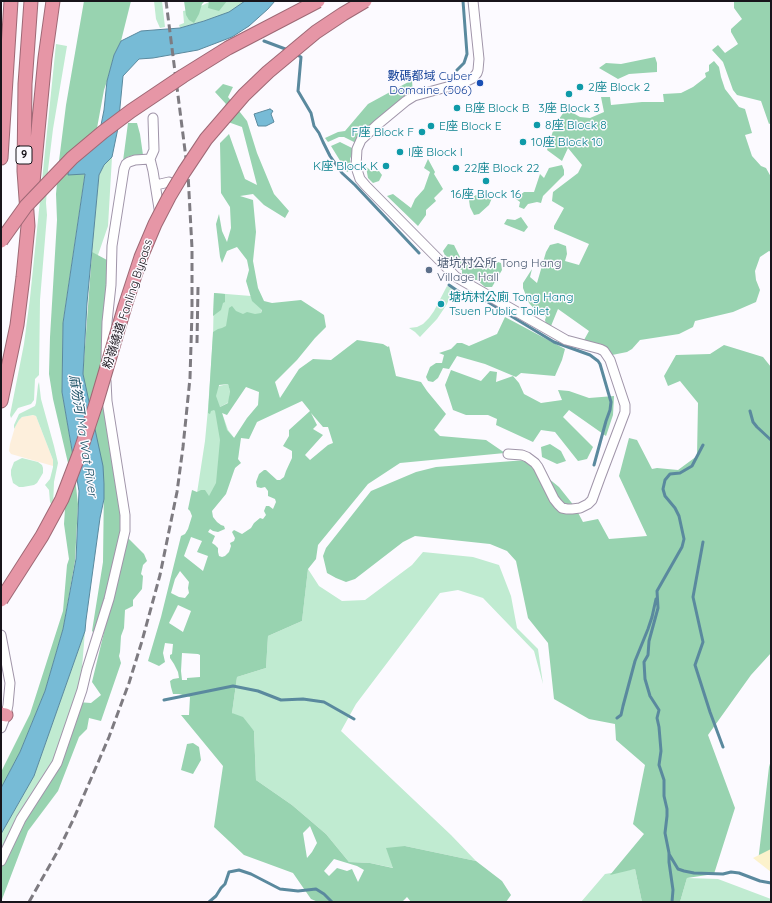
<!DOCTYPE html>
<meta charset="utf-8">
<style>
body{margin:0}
#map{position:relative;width:772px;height:903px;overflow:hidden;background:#fcfaff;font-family:Quicksand,sans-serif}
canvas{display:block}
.frame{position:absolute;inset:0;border:2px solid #18141b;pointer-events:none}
</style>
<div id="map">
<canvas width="772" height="903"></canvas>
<div class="frame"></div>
</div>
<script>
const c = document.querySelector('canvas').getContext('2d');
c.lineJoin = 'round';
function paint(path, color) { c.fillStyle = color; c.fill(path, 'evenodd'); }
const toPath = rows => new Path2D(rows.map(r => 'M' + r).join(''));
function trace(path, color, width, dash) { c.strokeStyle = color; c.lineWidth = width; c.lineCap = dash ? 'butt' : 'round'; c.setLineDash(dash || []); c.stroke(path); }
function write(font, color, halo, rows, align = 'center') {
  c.font = font + ' Quicksand,"Noto Sans TC",sans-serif'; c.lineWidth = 3; c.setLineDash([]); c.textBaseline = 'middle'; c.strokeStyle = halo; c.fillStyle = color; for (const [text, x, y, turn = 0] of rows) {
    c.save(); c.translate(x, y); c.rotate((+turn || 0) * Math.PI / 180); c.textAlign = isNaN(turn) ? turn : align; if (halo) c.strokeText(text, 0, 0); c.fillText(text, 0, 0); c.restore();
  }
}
paint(toPath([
 [33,415,36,416,53,460,53,466,11,454,9,451,10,444,15,427,19,420,22,417]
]), '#fdefdc');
paint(toPath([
 [154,1,162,1,165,27,160,28,156,19],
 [211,1,245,1,230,12,220,16,180,28,179,25,184,23,183,11,195,9],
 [56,44,67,46,53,129,48,170,46,203,47,215,40,300,39,375,35,379,34,400,31,404,18,408,11,418,10,415,24,344,30,298],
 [112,157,108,226,98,255,91,256,99,175,104,165],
 [447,286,453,289,447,304,437,319,420,337,415,332,409,328,417,327,423,324,429,318,434,311],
 [214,293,251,296,253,301,262,309,259,319,218,334,219,386,228,384,230,390,229,402,220,407,228,430,239,444,238,459,235,468,214,502,197,493,205,441,208,409,213,336],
 [39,382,41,399,54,446,58,463,54,482,53,507,50,502,49,490,45,485,50,479,53,467,53,460,36,416,33,415,22,417,19,420,14,429,14,425,19,414,35,406,36,403,38,385],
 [22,458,38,462,42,465,43,468,43,473,37,483,34,485,23,487,19,487,13,483,11,475,11,470,14,462],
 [423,552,473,557,499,565,511,596,517,628,538,649,543,684,534,651,483,598,458,590,440,593,356,704,341,731,451,835,476,861,405,846,394,868,370,863,349,862,326,834,292,805,256,780,254,731,232,713,237,677,266,668,268,636,302,621,308,569,319,586,342,601,365,600,412,565],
 [85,631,80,692,54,762,1,858,1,834,34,776],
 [635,869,642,902,581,902,605,874],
 [687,878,718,879,771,899,771,902,680,902]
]), '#c0ebd1');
paint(toPath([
 [84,1,131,1,121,41,114,55,107,81,104,90,95,139,85,173,63,322,62,392,72,451,78,504,75,561,63,629,45,691,20,752,1,788,1,772,30,714,63,611,67,565,69,559,64,524,68,463,53,399,49,374,50,337,57,220,56,194,59,161,66,105],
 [184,1,205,1,202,4,199,14,194,23,189,20,186,15],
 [209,1,227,1,219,11,208,8],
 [734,1,771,1,771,123,769,124,761,101,737,95,733,90,723,62,712,50,718,45,725,53,738,44,731,32,731,29,742,19,734,8],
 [655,57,657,63,657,72,629,74,618,79,599,68,606,63,621,64],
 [714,61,719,67,721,77,725,89,739,107,745,109,752,133,745,135,752,156,761,166,766,168,771,177,771,252,769,251,760,257,755,271,756,280,760,290,756,302,733,312,695,321,693,327,679,334,640,340,632,349,627,352,612,355,607,352,584,340,589,331,558,309,551,326,546,324,545,320,546,317,541,310,538,313,529,303,523,288,523,283,532,269,530,277,537,283,546,252,550,245,558,243,566,246,567,254,565,261,579,265,589,244,554,229,554,226,564,208,552,201,553,192,578,173,582,165,568,148,562,161,547,150,553,131,548,127,551,123,559,119,566,109,580,117,590,118,604,112,601,97,610,97,611,105,642,102,664,102,663,94,681,93,693,87,706,77,705,73,709,71,709,65],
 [412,80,413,94,356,143,344,137,339,137,328,142,325,138,338,132,345,131,368,104],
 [223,84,233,87,228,97,247,121,257,153,274,194,289,211,285,218,264,205,253,194,240,196,253,200,256,232,253,261,258,288,264,301,272,303,301,300,324,315,326,327,315,338,297,360,275,382,280,398,299,369,313,359,331,360,357,340,383,344,388,347,389,346,396,376,421,382,427,391,446,414,434,430,440,436,486,440,505,453,400,463,368,484,318,545,316,559,308,569,302,621,268,636,266,668,237,677,232,713,243,717,254,731,256,780,292,805,326,834,349,862,370,863,393,868,386,848,405,846,476,861,502,881,511,895,506,902,411,902,407,897,402,902,318,902,311,899,293,873,244,855,214,827,223,766,181,715,189,715,190,697,179,694,173,694,171,687,170,681,173,679,179,678,178,672,174,664,170,658,170,655,172,654,173,644,165,643,163,653,165,662,159,666,148,661,161,617,181,536,185,534,188,529,192,516,190,511,188,509,192,490,197,492,201,490,205,490,209,496,216,483,220,440,215,411,214,410,211,411,210,414,208,413,213,332,218,329,222,328,226,326,229,308,232,306,236,311,243,314,247,312,255,314,261,313,262,310,252,301,246,281,249,270,247,260,237,247,227,251,222,263,220,257,216,224,219,214,222,231,227,242,231,228,230,207,221,193,220,143,229,134,245,179,257,185,242,127,217,118,226,104,215,92],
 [228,384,230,391,228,403,220,407,216,396,219,385],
 [246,387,259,392,258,405,247,418,234,438,227,430,222,413,227,415],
 [302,401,310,411,289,430,289,436,283,446,292,451,292,458,286,471,284,477,280,480,277,480,266,470,264,470,259,474,256,482,257,487,261,488,265,487,268,491,268,496,275,499,276,502,273,509,269,506,266,506,264,511,266,515,263,519,260,518,254,523,251,528,242,534,234,530,232,532,235,538,234,541,230,543,231,546,229,552,225,556,222,557,219,556,218,552,218,548,215,545,212,543,215,536,208,532,210,529,213,531,218,532,225,529,224,526,221,525,217,522,213,517,212,511,226,494,235,468,241,463,238,459,241,438,249,439,257,422],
 [311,413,323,427,328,427,333,443,328,445,310,460,305,455,323,435,313,429,317,425],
 [191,537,202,541,197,552,208,556,203,571,184,556],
 [180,571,189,582,188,588,189,593,185,598,179,597,171,593,175,579],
 [178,605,191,611,183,632,169,623],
 [182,653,198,654,200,655,200,677,187,678,187,680,182,680,181,671],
 [310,826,317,843,312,852,307,858,303,833],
 [334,859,357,866,364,870,358,882,352,869,347,871,337,868,329,876,324,871],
 [128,123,137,123,140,134,143,155,134,155,127,157,123,161],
 [340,142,354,149,350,159,352,169,347,172,331,146],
 [428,159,435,172,434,174,443,189,434,198,436,201,426,210,426,215,418,226,387,196,393,194,411,208,415,199,424,189,430,172,424,168],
 [562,165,564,170,564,175,543,196,541,203,537,202,528,204,524,209,519,207,520,202,512,196,516,194,519,196,524,192,534,192,540,174,544,178,549,168],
 [366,167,372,171,379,171,382,175,379,181,373,183,368,178],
 [483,194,492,198,489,205,479,214,474,215,470,207,469,200,476,195],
 [521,217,528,227,524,232,504,224,507,219,515,220],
 [448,244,454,245,461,259,468,261,479,259,487,262,492,260,501,263,502,270,492,287,485,287,477,280,469,280,462,276,462,270,454,267,448,262,443,251],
 [92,252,107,260,106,374,125,515,97,636,92,631,103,562,104,484,83,374],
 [214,293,225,294,225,302,223,303,221,310,213,316],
 [505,317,565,349,562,360,555,376,521,373,516,377,485,364,457,356,449,369,443,368,438,378,433,382,428,381,426,377,430,367,436,363,442,363,444,355,439,353,451,349,457,343,462,343,469,346,497,334],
 [724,345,763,357,771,367,771,653,751,675,708,735,735,808,714,874,687,878,680,902,642,902,635,869,610,875,644,834,633,824,645,765,616,740,615,724,589,719,554,699,548,643,528,618,516,561,507,551,490,544,415,536,403,542,355,579,346,582,336,578,327,573,323,556,326,548,371,491,416,472,436,467,526,460,559,487,575,507,583,522,598,519,609,539,647,536,619,476,629,438,637,440,652,469,657,468,678,470,697,456,698,403,680,381,668,386,664,376,676,355,710,354],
 [451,370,481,381,490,371,497,372,496,382,513,376,519,383,524,394,541,403,562,400,558,390,569,391,589,398,614,396,613,415,606,436,569,410,563,417,593,447,587,459,578,461,555,432,541,430,533,442,496,425,497,419,488,415,466,415,453,410,445,385],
 [550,444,561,451,566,461,557,464,542,457,541,447],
 [127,537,144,554,147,561,143,565,141,574,143,576,142,589,133,600,133,606,125,610,124,628,121,636,120,652,119,656,121,663,101,721,89,718,87,729,79,737,58,791,28,831,1,902,1,858,54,762,77,702,91,703,101,695,92,682],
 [193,743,199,747,201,760,193,774,181,770,187,744],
 [771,760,771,853,758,862,769,767]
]), '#98d3b0');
paint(toPath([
 [771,849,771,872,753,858]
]), '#fcf2cc');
const water = toPath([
 [245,1,275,1,268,9,249,26,232,37,198,50,153,58,139,59,123,76,118,128,112,157,104,165,99,175,87,303,83,374,103,466,104,484,104,499,100,518,86,620,85,631,34,776,1,834,1,788,20,752,45,691,63,629,76,559,79,491,62,392,63,323,85,174,68,175,69,156,99,135,104,110,107,81,114,55,121,41,141,31,180,28,204,21,229,12,245,1],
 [270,109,273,111,271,114,274,122,266,126,258,126,254,114,270,109]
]);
paint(water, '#77bbd6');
trace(water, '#5a899e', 1);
trace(toPath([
 [264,41,288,50],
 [295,54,301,57,298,91,311,113,314,126,319,133,323,142,330,156,342,173,355,185,419,253],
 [457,70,464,63,467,54,463,1],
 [449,285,465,296,478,296,554,342,590,355,598,361,600,364,611,402,610,410,606,421,594,465],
 [750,411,753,422,757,427,771,440],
 [703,542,693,597,703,642,695,665,710,712,723,747],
 [164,700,233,686,258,691,281,700,303,699,324,702,354,719],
 [617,718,621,715,623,706,635,661,648,629,652,617,656,599],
 [669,854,678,869,684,871,694,873,723,874,731,872,739,873,760,881,771,883],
 [209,902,216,896,221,888,225,884,229,872,239,870,251,874,280,889,298,891,316,889,324,894,332,902],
 [672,902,673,890,669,862,669,853,665,833,667,816,667,809,664,796,664,780,659,765,661,751,659,727,657,718,659,710,650,696,645,679,644,662,648,655,649,641,658,608,657,591,682,547,684,539,679,516,675,508,665,496,663,489,665,480,670,474,680,473,692,466,703,445]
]), '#5a899e', 3);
const minor = toPath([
 [473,1,479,59,478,70,477,73,473,78,465,82,414,96,406,101,377,125,361,140,357,149,356,167,360,179,366,186,456,277,566,340,600,349,604,351,610,360,625,405,625,412,600,478,592,500,588,504,580,508,572,509,567,509,562,508,558,504,554,499,538,467,535,463,527,457,522,455,508,454],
 [150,159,154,150,153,118],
 [156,185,169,182],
 [106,358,107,322,111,285,112,246,124,169,126,164,129,162,135,160,150,159,153,171,160,215],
 [1,635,10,683,8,705,6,715,1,728],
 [1,861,21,819,57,763,82,690,87,669,109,599,125,531,125,515,107,401,106,381]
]);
const highway = toPath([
 [1,158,11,1],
 [32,193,45,58,53,1],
 [1,401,17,325,23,277,28,226,24,171,25,84,31,1],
 [1,714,6,715]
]);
trace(minor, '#a095a9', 11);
trace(highway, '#9e6875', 15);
trace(minor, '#fff', 9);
trace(highway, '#e696a6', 13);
trace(toPath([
 [197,343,198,287],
 [29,902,60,847,74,818,109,737,129,683,142,641,160,575,177,492,183,447,190,378,192,312,192,248,188,174,166,1]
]), '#7e7b81', 3, [8, 4]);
const highwayBridge = toPath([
 [1,241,26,206,72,158,103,132,131,111,183,76,228,48,318,1],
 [1,600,42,536,62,499,80,452,96,404,125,306,141,257,155,224,169,197,184,172,206,139,244,95,268,72,316,32,343,14,365,1]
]);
trace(highwayBridge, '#9e6875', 15, []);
trace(highwayBridge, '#e696a6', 13);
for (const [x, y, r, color] of [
 [480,83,4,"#1a4fb4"],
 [580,87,4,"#0f9aa8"],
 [569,94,4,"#0f9aa8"],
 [457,108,4,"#0f9aa8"],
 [537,125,4,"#0f9aa8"],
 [431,126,4,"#0f9aa8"],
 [422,132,4,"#0f9aa8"],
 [523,142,4,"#0f9aa8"],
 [400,152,4,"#0f9aa8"],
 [386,166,4,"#0f9aa8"],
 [456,168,4,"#0f9aa8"],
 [486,181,4,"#0f9aa8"],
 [429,270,4,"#5c6f8a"],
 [441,304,4,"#0f9aa8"]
]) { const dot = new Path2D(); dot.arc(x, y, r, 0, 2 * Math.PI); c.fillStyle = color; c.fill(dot); trace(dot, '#fcfaff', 1.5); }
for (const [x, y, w] of [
 [24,155,16]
]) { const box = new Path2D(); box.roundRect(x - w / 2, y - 9, w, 18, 3); c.fillStyle = '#fcfaff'; c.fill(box); trace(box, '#18141b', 1); }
write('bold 11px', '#18141b', null, [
 ["9",24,155]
]);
write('12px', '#164399', '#fcfaff', [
 ["數碼都域 Cyber",472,76],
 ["Domaine (506)",472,90]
], 'right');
write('12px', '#0d838f', '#fcfaff', [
 ["2座 Block 2",588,87],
 ["B座 Block B",465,108],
 ["3座 Block 3",569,108,"center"],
 ["8座 Block 8",545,125],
 ["E座 Block E",439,126],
 ["F座 Block F",414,132,"right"],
 ["10座 Block 10",531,142],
 ["I座 Block I",408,152],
 ["K座 Block K",378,166,"right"],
 ["22座 Block 22",464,168],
 ["16座 Block 16",486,194,"center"],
 ["塘坑村公廁 Tong Hang",449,297],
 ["Tsuen Public Toilet",449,311]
], 'left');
write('12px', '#4e5e75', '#fcfaff', [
 ["塘坑村公所 Tong Hang",437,263],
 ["Village Hall",437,277]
], 'left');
write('12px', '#18141b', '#fcfaff', [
 ["粉嶺繞道 Fanling Bypass",128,304,-72]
]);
write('italic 13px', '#195064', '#fcfaff', [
 ["麻笏河 Ma Wat River",83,436,81]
]);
</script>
